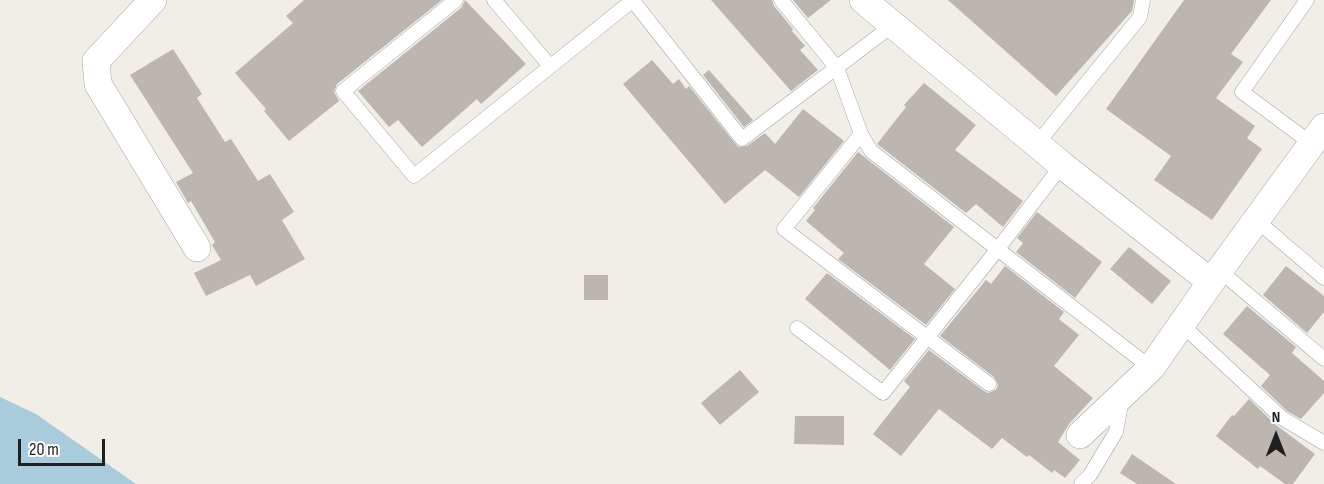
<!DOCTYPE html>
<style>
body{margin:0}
#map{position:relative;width:1324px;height:484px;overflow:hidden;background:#f0eee7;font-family:"Sofia Sans Condensed",sans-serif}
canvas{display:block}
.north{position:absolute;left:1246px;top:406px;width:60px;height:60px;-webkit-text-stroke:4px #fff;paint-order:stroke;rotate:0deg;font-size:16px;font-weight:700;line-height:24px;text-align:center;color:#202020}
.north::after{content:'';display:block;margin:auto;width:21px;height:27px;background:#202020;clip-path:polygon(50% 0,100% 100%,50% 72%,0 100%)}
.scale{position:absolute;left:18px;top:439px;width:87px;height:27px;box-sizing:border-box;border:3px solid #202020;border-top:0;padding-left:8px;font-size:18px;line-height:21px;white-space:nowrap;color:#202020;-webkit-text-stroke:4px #fff;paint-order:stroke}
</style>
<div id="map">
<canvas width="1324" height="484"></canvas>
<div class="north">N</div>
<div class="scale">20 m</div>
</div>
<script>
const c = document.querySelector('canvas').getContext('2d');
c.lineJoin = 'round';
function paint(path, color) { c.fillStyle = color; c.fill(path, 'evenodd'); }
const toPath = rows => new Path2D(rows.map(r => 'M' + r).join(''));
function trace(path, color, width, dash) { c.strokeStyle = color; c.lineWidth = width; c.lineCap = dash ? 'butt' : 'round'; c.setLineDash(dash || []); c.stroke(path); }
paint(toPath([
 [0,397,36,414,136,484,0,484]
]), '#a9ccdc');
paint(toPath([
 [304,0,442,0,337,84,334,92,339,101,289,141,264,111,266,109,235,73,293,23,286,16],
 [465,0,526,64,481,104,477,99,422,147,398,120,389,127,358,91,462,7],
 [711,0,772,0,774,6,793,29,792,31,805,46,800,50,818,70,791,91],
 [793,0,831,0,808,18],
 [948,0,1134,0,1132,11,1056,96],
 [1184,0,1271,0,1231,54,1243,62,1216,98,1255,126,1247,138,1262,149,1212,220,1154,180,1171,156,1106,109],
 [173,49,202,94,197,98,225,142,231,139,258,181,270,174,294,212,282,220,305,259,256,286,250,275,206,296,194,273,221,260,212,245,215,242,191,201,188,203,176,182,193,173,130,75],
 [652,60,673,84,679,79,686,89,689,86,738,147,747,146,765,133,775,144,803,109,844,141,799,197,765,170,725,204,623,84],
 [709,70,753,120,744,127,703,75],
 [924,83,976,125,955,150,1023,201,1003,227,976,204,966,213,877,144,906,107,904,105],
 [858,152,954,227,924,264,955,289,926,325,838,259,844,253,806,221,815,210,813,208],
 [1037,212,1102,262,1075,298,1016,252,1023,243,1017,238],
 [1129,247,1171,281,1152,304,1110,269],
 [1005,266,1064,312,1059,319,1079,335,1054,366,1093,398,1069,424,1058,442,1080,460,1065,478,1054,470,1052,473,1029,455,1027,457,1002,438,992,449,939,409,901,456,873,434,910,387,904,381,929,350,984,391,988,393,996,390,998,385,994,377,940,336,986,280,991,284],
 [1286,266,1324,296,1324,312,1307,333,1263,295],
 [827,273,915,339,890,370,805,299],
 [584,275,608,275,608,300,584,300],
 [1247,306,1296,347,1292,353,1324,381,1324,393,1301,419,1287,411,1261,386,1270,375,1223,334],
 [740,370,759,392,720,425,701,403],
 [1249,399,1276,425,1315,454,1293,484,1285,484,1260,466,1258,469,1216,436,1232,415,1234,416],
 [795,416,844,416,844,445,794,444],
 [1132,454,1176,484,1137,484,1120,473]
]), '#bdb6b0');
const lane = toPath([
 [456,0,343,91,414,176,633,0],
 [494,0,550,66],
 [781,0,837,68,861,134,871,151,1151,368],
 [1307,0,1242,92,1312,144],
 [633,1,742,139,893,25],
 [861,134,784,229,989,384],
 [1036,145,1140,17,1143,0],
 [1256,220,1324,278],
 [1219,270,1324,359],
 [1181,324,1282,418,1324,443],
 [797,328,883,393,997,250,1062,165],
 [1081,484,1090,475,1116,432,1122,399]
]);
const street = toPath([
 [153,0,96,61,98,84,197,248],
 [863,0,1062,165,1211,282],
 [1080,435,1151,368,1211,282,1324,127]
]);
trace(lane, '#a4a4a4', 15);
trace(street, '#a4a4a4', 28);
trace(lane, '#fff', 14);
trace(street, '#fff', 27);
</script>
